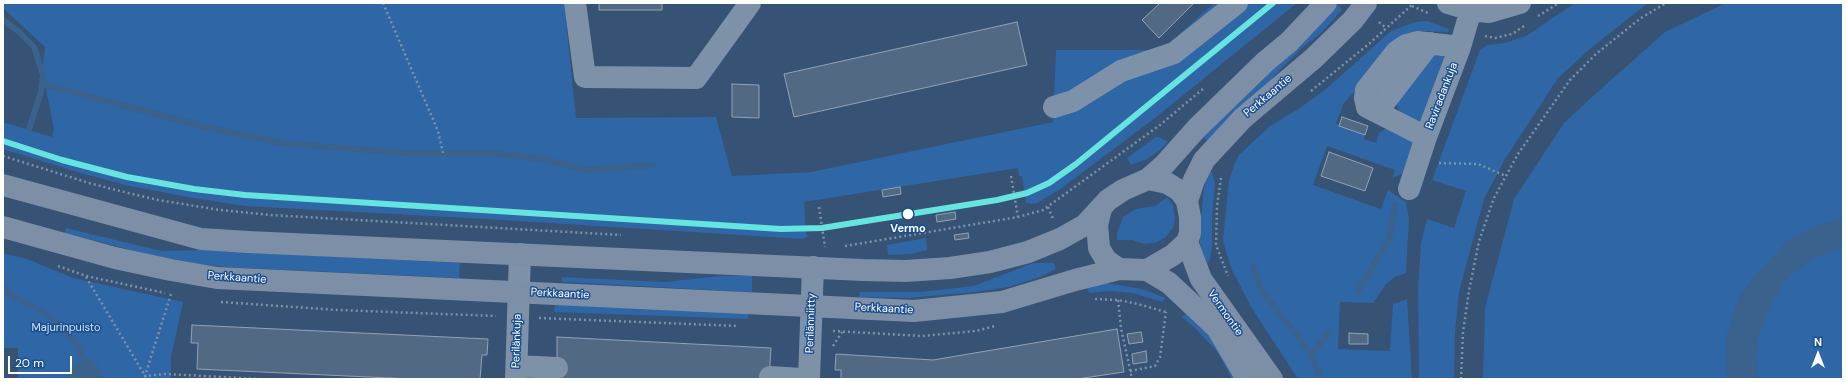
<!DOCTYPE html>
<meta charset="utf-8">
<style>
body{margin:0}
#map{position:relative;width:1846px;height:382px;overflow:hidden;background:#365274;font-family:"DM Sans",sans-serif}
canvas{display:block}
.frame{position:absolute;inset:0;border:4px solid #fff;pointer-events:none}
.north{position:absolute;left:1798px;top:334px;width:40px;height:40px;-webkit-text-stroke:3px #1b4f8f;paint-order:stroke;rotate:0deg;font-size:11px;font-weight:700;line-height:16px;text-align:center;color:#fff}
.north::after{content:'';display:block;margin:auto;width:14px;height:18px;background:#fff;clip-path:polygon(50% 0,100% 100%,50% 72%,0 100%)}
.scale{position:absolute;left:8px;top:356px;width:64px;height:18px;box-sizing:border-box;border:2px solid #fff;border-top:0;padding-left:5px;font-size:12px;line-height:14px;white-space:nowrap;color:#fff;-webkit-text-stroke:3px #1b4f8f;paint-order:stroke}
</style>
<div id="map">
<canvas width="1846" height="382"></canvas>
<div class="frame"></div>
<div class="north">N</div>
<div class="scale">20 m</div>
</div>
<script>
const c = document.querySelector('canvas').getContext('2d');
c.lineJoin = 'round';
function paint(path, color) { c.fillStyle = color; c.fill(path, 'evenodd'); }
const toPath = rows => new Path2D(rows.map(r => 'M' + r).join(''));
function trace(path, color, width, dash) { c.strokeStyle = color; c.lineWidth = width; c.lineCap = dash ? 'butt' : 'round'; c.setLineDash(dash || []); c.stroke(path); }
function write(font, color, halo, rows, align = 'center') {
  c.font = font + ' "DM Sans",sans-serif'; c.lineWidth = 3; c.setLineDash([]); c.textBaseline = 'middle'; c.strokeStyle = halo; c.fillStyle = color; for (const [text, x, y, turn = 0] of rows) {
    c.save(); c.translate(x, y); c.rotate((+turn || 0) * Math.PI / 180); c.textAlign = isNaN(turn) ? turn : align; if (halo) c.strokeText(text, 0, 0); c.fillText(text, 0, 0); c.restore();
  }
}
paint(toPath([
 [3,3,564,3,576,118,716,117,732,176,811,172,1053,122,1056,50,1162,50,1214,3,1297,3,1155,118,1059,190,1037,203,1032,204,1024,202,1026,201,1022,176,1019,176,1018,168,804,202,806,235,810,235,803,239,486,219,245,206,187,197,125,185,81,173,3,149,3,122,52,137,54,129,42,70,45,47,3,8],
 [1575,3,1648,3,1591,48,1558,78,1505,159,1484,199,1459,292,1455,333,1454,379,1419,379,1418,288,1421,243,1427,219,1454,228,1466,191,1432,180,1480,50,1487,45,1505,43,1526,36],
 [1726,3,1843,3,1843,379,1483,379,1485,308,1514,199,1564,123,1592,97,1665,32],
 [1338,4,1342,10,1322,32,1303,47,1276,74,1261,92,1208,142,1203,137,1299,39],
 [1427,21,1449,29,1448,32,1416,31,1408,33,1344,103,1336,123,1340,125,1339,126,1365,135,1364,139,1376,143,1379,133,1385,129,1390,129,1413,142,1402,174,1392,178,1395,170,1327,146,1313,185,1381,209,1388,190,1406,202,1409,219,1406,273,1395,277,1386,284,1373,303,1340,302,1338,349,1390,351,1393,304,1407,299,1412,379,1298,379,1251,307,1232,270,1226,252,1223,239,1229,181,1234,165,1239,155,1270,126,1300,108,1327,88,1391,31,1415,22],
 [1431,55,1443,56,1445,60,1424,118,1419,122,1400,114,1397,105,1397,96],
 [1156,137,1159,137,1168,142,1161,149,1147,159,1131,165,1127,158],
 [1209,171,1212,172,1215,182,1212,219,1212,246,1210,259,1206,266,1201,251,1199,237,1204,188],
 [1166,198,1168,198,1173,206,1175,218,1173,228,1166,237,1155,243,1144,244,1132,240,1117,240,1117,233,1123,217,1136,209,1155,206],
 [66,228,161,251,204,250,460,263,459,278,224,267,198,264,143,253,65,233],
 [926,238,927,250,911,254,888,255,887,245],
 [3,253,27,259,73,278,183,302,171,357,171,379,18,379,18,348,3,348],
 [1033,263,1054,263,1056,269,1040,277,1008,287,976,292,908,298,859,297,860,292,920,292,974,286],
 [721,276,752,276,752,292,562,282,562,277,664,282],
 [1100,282,1142,289,1166,298,1162,302,1133,293,1108,291,1089,293,1086,285],
 [555,303,748,311,748,319,554,312],
 [1188,313,1210,336,1240,379,1232,379,1218,353,1196,329,1182,317]
]), '#2f66a5');
paint(toPath([
 [1843,217,1843,247,1811,260,1792,274,1782,285,1766,317,1758,337,1756,352,1757,379,1727,379,1726,338,1732,315,1739,298,1753,278,1789,239,1812,228],
 [89,357,97,365,106,379,68,379,69,374,78,362]
]), '#3b618d');
trace(toPath([
 [3,20,18,31,34,47,43,75,41,92,29,129],
 [42,84,202,126,280,143,407,153,494,153,544,159,585,170,652,165],
 [1253,267,1261,290,1311,354,1321,379],
 [3,287,12,295,51,317,74,340,86,363,89,379],
 [1358,291,1389,239,1395,205],
 [1311,354,1328,334]
]), '#3b618d', 6);
const building = toPath([
 [599,3,662,3,662,10,599,10,599,3],
 [1160,3,1194,3,1159,38,1142,20,1160,3],
 [1017,22,1027,65,794,117,784,74,1017,22],
 [732,84,759,85,759,118,732,117,732,84],
 [1342,117,1368,126,1365,135,1339,126,1342,117],
 [1329,152,1373,168,1365,191,1321,176,1329,152],
 [900,187,901,194,883,197,882,190,900,187],
 [955,212,956,219,937,222,936,215,955,212],
 [968,233,969,238,955,240,954,235,968,233],
 [192,325,488,339,487,355,482,355,480,379,412,379,197,369,198,343,191,343,192,325],
 [1117,329,1124,372,1077,379,841,379,841,370,835,370,836,354,933,360,1117,329],
 [1141,332,1143,342,1129,344,1127,334,1141,332],
 [1349,333,1368,334,1368,344,1349,344,1349,333],
 [557,337,771,348,769,379,557,379,557,337],
 [1146,351,1147,362,1133,364,1132,354,1146,351]
]);
paint(building, '#526984');
trace(building, '#92a2b6', 1);
trace(toPath([
 [383,3,438,131,443,153],
 [1412,6,1428,13],
 [1538,16,1559,3],
 [1379,22,1386,28],
 [1485,36,1495,38,1512,34,1524,26],
 [1311,91,1370,43,1414,3],
 [3,156,89,183,128,193,158,200,220,210,270,215,621,235],
 [1439,163,1478,164,1506,176],
 [1011,176,1018,217],
 [1221,178,1217,206,1216,245,1228,276],
 [819,207,825,247],
 [1048,207,1053,219],
 [845,246,1018,217,1043,210,1160,125,1204,88],
 [58,266,86,276,165,293],
 [86,277,147,379],
 [171,294,145,376,165,374,260,379],
 [1095,299,1118,300,1138,304,1166,312],
 [1118,300,1121,328,1132,379],
 [221,302,338,310,496,316],
 [539,318,738,326],
 [833,331,922,336,976,331,995,326],
 [833,346,842,332],
 [1130,371,1155,366,1160,357,1166,312],
 [1461,379,1463,332,1469,291,1479,241,1494,198,1518,154,1570,80,1596,54,1641,18,1666,3]
]), '#7d92a8', 2.5, [2, 3]);
trace(toPath([
 [575,3,585,77,696,78,750,3],
 [1448,3,1471,10,1489,12,1520,3],
 [1054,107,1073,101,1121,71,1174,53,1237,3],
 [1377,112,1430,43],
 [1426,137,1367,107,1365,98,1366,90,1396,52,1406,45,1417,42,1460,47],
 [1409,189,1426,137,1460,47,1473,3],
 [517,366,557,368],
 [770,377,802,379],
 [516,379,520,254],
 [809,379,813,267]
]), '#7d92a8', 22);
trace(toPath([
 [3,185,201,239,248,242,863,270,906,271,950,268,990,262,1028,252,1060,239,1085,225,1108,200,1123,190,1148,179,1164,165,1197,128,1265,62,1289,42,1326,3],
 [1187,201,1194,180,1204,160,1243,118,1314,58,1353,20,1366,3],
 [1101,209,1097,225,1099,248,1106,260,1119,269],
 [3,227,115,258,171,270,217,278,914,311,1002,302,1075,280,1119,269,1147,270],
 [1187,242,1201,279,1272,379],
 [1147,270,1169,283,1217,328,1247,379],
 [1147,270,1173,255,1187,242,1190,233,1190,217,1187,201,1180,191,1167,183,1148,179]
]), '#7d8ea7', 22);
trace(toPath([
 [3,141,62,160,127,177,194,189,245,195,781,229,822,228,997,200,1027,193,1049,183,1076,164,1273,3]
]), '#66e5e0', 6);
for (const [x, y, r, color] of [
 [908,214,6,"#fff"]
]) { const dot = new Path2D(); dot.arc(x, y, r, 0, 2 * Math.PI); c.fillStyle = color; c.fill(dot); trace(dot, '#1b4f8f', 1.5); }
write('11px', '#fff', '#1b4f8f', [
 ["Perkkaantie",1268,96,-40],
 ["Raviradankuja",1442,96,-69],
 ["Perkkaantie",237,278,4],
 ["Perkkaantie",560,294,3],
 ["Perkkaantie",884,309,3],
 ["Vermontie",1225,313,55],
 ["Perilänniitty",811,323,-88],
 ["Perilänkuja",517,341,-88]
]);
write('bold 11px', '#fff', '#1b4f8f', [
 ["Vermo",908,229]
]);
write('11px', '#cfe3fa', '#1b4f8f', [
 ["Majurinpuisto",66,328]
]);
</script>
